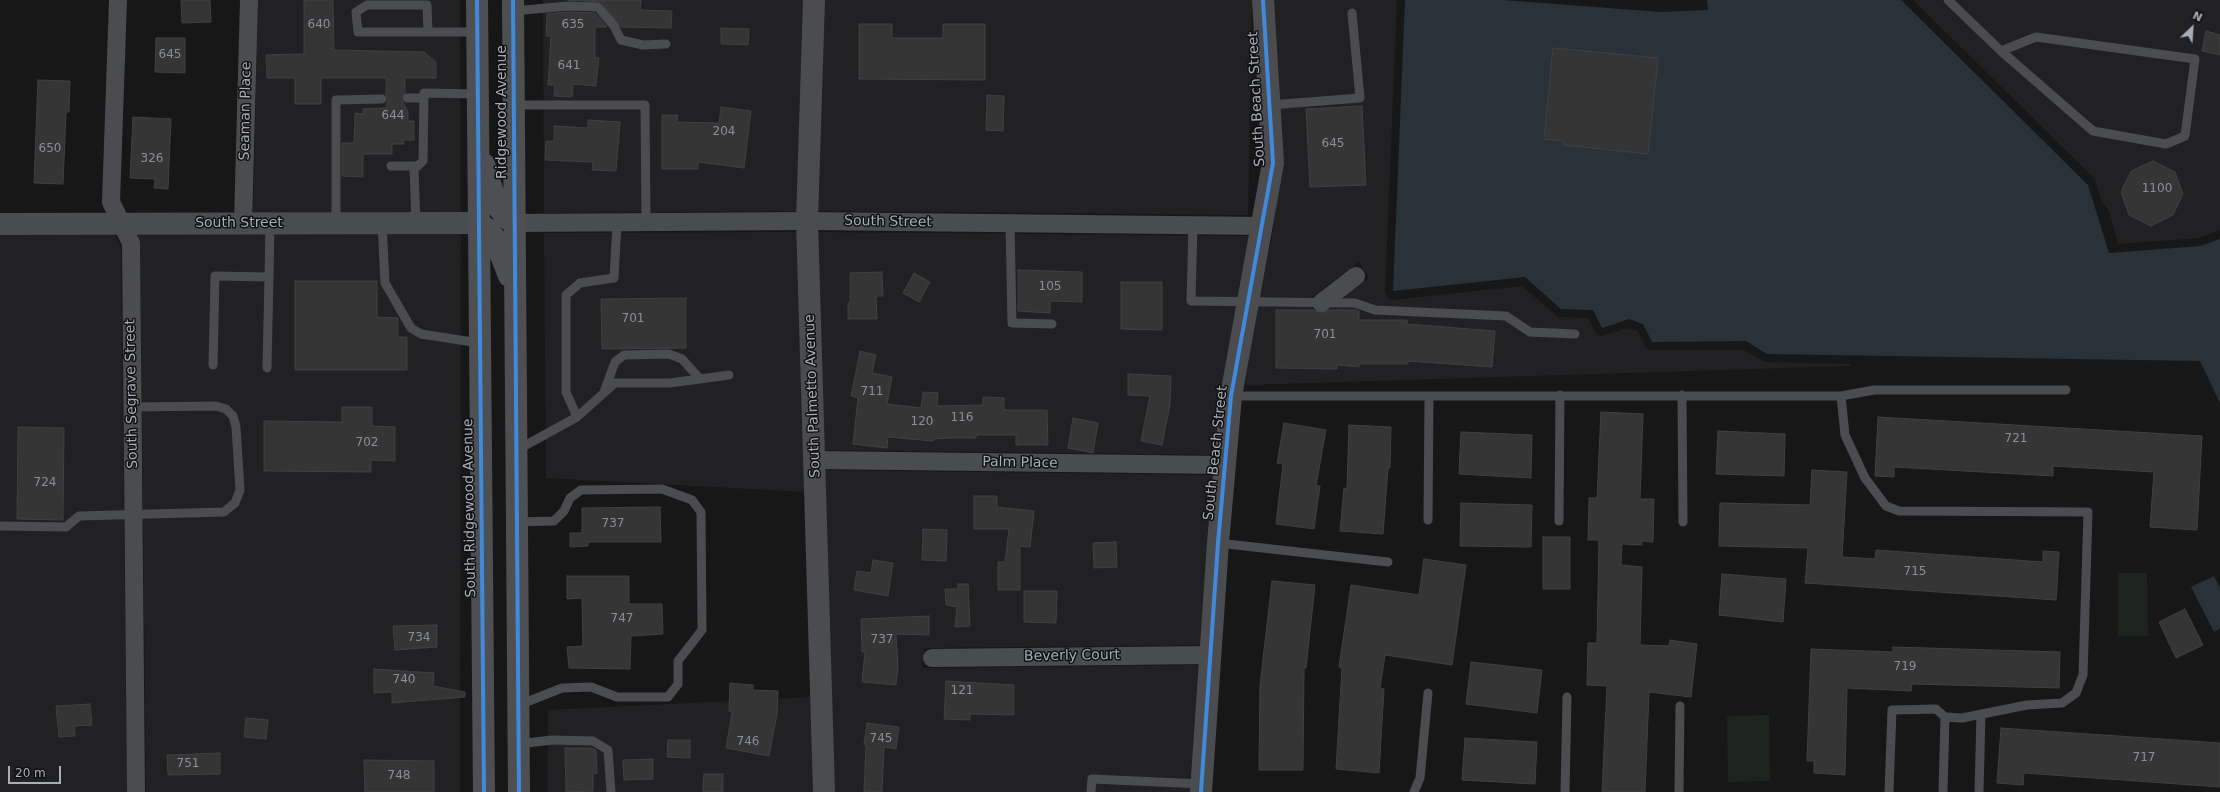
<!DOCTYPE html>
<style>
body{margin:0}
#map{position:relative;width:2220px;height:792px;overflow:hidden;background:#171717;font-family:"DejaVu Sans",sans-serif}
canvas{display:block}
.north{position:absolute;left:2172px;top:8px;width:40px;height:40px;-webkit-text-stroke:3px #111113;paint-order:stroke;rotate:25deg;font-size:11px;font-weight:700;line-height:16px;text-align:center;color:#a8adb8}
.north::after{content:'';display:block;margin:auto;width:14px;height:18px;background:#a8adb8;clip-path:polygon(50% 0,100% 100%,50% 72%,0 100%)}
.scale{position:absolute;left:8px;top:766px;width:53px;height:18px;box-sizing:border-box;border:2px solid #a8adb8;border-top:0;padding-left:5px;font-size:12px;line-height:14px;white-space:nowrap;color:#a8adb8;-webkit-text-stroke:3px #111113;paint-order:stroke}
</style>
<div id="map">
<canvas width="2220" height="792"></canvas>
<div class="north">N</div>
<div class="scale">20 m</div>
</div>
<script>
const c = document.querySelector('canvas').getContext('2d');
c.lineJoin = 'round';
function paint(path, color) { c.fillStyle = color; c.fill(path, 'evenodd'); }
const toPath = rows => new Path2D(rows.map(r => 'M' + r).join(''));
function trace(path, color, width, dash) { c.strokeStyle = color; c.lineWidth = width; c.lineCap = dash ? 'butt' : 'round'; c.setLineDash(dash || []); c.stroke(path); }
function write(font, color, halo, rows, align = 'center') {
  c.font = font + ' "DejaVu Sans",sans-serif'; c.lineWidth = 3; c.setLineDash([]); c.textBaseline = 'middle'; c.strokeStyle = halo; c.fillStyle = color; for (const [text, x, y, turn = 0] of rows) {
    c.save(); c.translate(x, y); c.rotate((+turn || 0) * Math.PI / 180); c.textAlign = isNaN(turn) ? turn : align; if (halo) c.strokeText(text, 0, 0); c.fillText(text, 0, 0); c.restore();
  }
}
paint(toPath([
 [258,0,460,0,461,213,253,213],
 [543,0,805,0,798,211,544,213],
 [823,0,1252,0,1248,215,817,211],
 [1273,0,1397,0,1385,292,1388,298,1393,300,1522,286,1558,317,1588,318,1595,332,1601,336,1628,328,1638,331,1645,346,1649,350,1744,350,1765,362,1849,364,1851,366,1246,385,1246,363,1272,236,1282,163],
 [1359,262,1369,278,1317,316,1308,300],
 [1913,0,2220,0,2220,230,2199,238,2118,244,2109,211,2103,204,2094,178],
 [798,232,807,492,546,478,544,233],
 [817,232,1248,236,1248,258,1216,455,824,450],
 [114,233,121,247,127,792,0,792,0,234],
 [137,233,461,233,460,792,146,792,140,242],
 [825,470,1215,475,1203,645,924,648,922,668,1202,665,1192,792,833,792],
 [812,697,814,792,547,792,548,710]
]), '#212123');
paint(toPath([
 [2118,573,2147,573,2148,636,2118,636],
 [1769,715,1770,781,1728,782,1727,716]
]), '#1d241e');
paint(toPath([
 [1405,0,1503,0,1661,12,1708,10,1707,0,1901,0,2088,185,2109,253,2200,246,2220,239,2220,403,2200,361,1767,354,1746,341,1652,342,1643,324,1629,319,1602,328,1593,310,1561,309,1525,277,1393,291],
 [2214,576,2220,588,2220,628,2214,632,2191,587]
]), '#2a3239');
const building = toPath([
 [181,0,210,0,211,22,182,23,181,0],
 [304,0,333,0,334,50,424,52,436,62,436,78,405,78,405,92,401,98,408,112,408,121,414,121,414,140,404,140,404,144,392,144,392,154,363,154,363,177,342,176,342,143,354,143,355,113,363,114,363,109,386,108,388,99,386,95,386,78,321,78,321,104,295,104,295,78,267,78,266,55,304,54,304,0],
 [568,0,641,0,640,10,672,11,671,28,621,27,601,2,568,0],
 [568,12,595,13,607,27,595,27,595,57,599,58,596,86,573,84,572,97,554,96,555,85,548,85,551,36,546,36,547,14,568,12],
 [859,24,892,24,892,38,943,38,943,24,985,24,985,80,859,79,859,24],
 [721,28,749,29,748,45,721,44,721,28],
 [2206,31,2220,35,2220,55,2202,51,2206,31],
 [156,38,185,38,185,73,155,72,156,38],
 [1553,48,1658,58,1648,154,1563,145,1563,141,1544,139,1553,48],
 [38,80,70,81,69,112,66,112,63,184,34,183,38,80],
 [987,95,1004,96,1003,131,986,130,987,95],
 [1362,106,1366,185,1310,187,1306,109,1362,106],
 [721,107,751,111,744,168,698,162,698,169,662,169,662,115,678,115,677,122,719,123,721,107],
 [133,117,171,119,168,189,154,188,155,179,130,178,133,117],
 [588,120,620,122,616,171,592,170,593,162,545,160,546,141,554,141,554,126,588,128,588,120],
 [2153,161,2175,172,2183,194,2173,215,2151,226,2129,215,2121,192,2131,171,2153,161],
 [1018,270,1082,272,1082,302,1050,301,1050,313,1018,311,1018,270],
 [882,272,883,296,876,296,877,319,848,319,848,303,850,303,850,273,882,272],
 [914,273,930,282,919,302,903,293,914,273],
 [295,281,377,281,377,317,398,318,398,337,407,337,407,370,295,370,295,281],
 [1121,282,1162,282,1162,330,1121,329,1121,282],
 [686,298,686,348,602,349,601,299,686,298],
 [1276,310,1313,310,1322,313,1329,310,1357,310,1359,311,1359,320,1407,320,1407,324,1495,331,1492,367,1408,361,1408,364,1359,364,1359,367,1337,365,1337,369,1276,368,1276,310],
 [860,351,876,355,872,373,892,377,887,404,921,408,923,392,938,393,937,406,983,405,983,397,1004,398,1004,410,1047,410,1048,445,1016,445,1016,435,976,435,976,438,950,438,934,439,933,441,888,437,887,448,853,444,858,398,851,396,860,351],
 [1128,374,1171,376,1170,405,1162,445,1141,441,1150,396,1128,395,1128,374],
 [342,407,372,407,372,426,395,427,395,461,371,460,371,472,264,471,264,421,342,422,342,407],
 [1601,412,1643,414,1640,499,1654,499,1653,542,1642,541,1642,545,1622,544,1621,565,1642,567,1640,645,1669,646,1670,640,1697,644,1691,697,1649,692,1645,792,1602,792,1607,686,1587,685,1588,643,1597,643,1599,540,1588,540,1589,498,1597,498,1601,412],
 [1878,417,2202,436,2197,530,2150,527,2154,472,2053,466,2053,476,1894,467,1894,477,1875,476,1878,417],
 [1073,418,1098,423,1093,453,1068,448,1073,418],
 [1284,423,1326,430,1316,486,1320,486,1314,529,1276,524,1283,464,1277,463,1284,423],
 [1349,425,1391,427,1390,468,1388,468,1383,534,1340,531,1344,488,1347,489,1349,425],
 [18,427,64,428,63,520,17,519,18,427],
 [1718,431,1785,434,1784,476,1716,474,1718,431],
 [1461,432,1532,435,1531,478,1459,474,1461,432],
 [1812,470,1847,472,1842,557,1875,559,1876,550,2043,562,2043,551,2059,552,2056,600,1805,583,1808,548,1719,546,1720,503,1810,505,1812,470],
 [974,496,997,496,997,507,1034,511,1030,547,1020,546,1020,590,998,590,998,562,1005,562,1009,529,974,529,974,496],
 [1461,503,1532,505,1531,547,1460,546,1461,503],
 [660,507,661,542,588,542,588,546,570,547,570,533,582,533,582,508,660,507],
 [923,529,947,530,946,561,922,560,923,529],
 [1543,537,1570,537,1570,589,1543,589,1543,537],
 [1116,542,1117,567,1094,568,1093,543,1116,542],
 [1424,559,1466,565,1452,665,1385,655,1380,688,1384,689,1379,773,1336,769,1342,668,1339,667,1351,585,1419,595,1424,559],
 [873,560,893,563,888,596,854,590,857,571,871,573,873,560],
 [1722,574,1786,579,1783,622,1719,615,1722,574],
 [567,576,629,576,629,604,662,604,663,634,631,636,630,669,569,668,567,647,583,646,582,598,567,599,567,576],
 [1272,581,1315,585,1306,668,1304,668,1303,770,1259,770,1260,685,1272,581],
 [958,584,968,584,970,626,955,627,957,607,946,605,945,589,958,589,958,584],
 [1024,591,1057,591,1056,623,1024,622,1024,591],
 [2185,609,2203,645,2176,658,2159,622,2185,609],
 [929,616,929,635,896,634,898,666,896,685,862,682,865,652,862,652,861,619,929,616],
 [437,625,437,647,395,650,393,626,437,625],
 [1893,647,2060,652,2059,688,1912,684,1911,691,1847,688,1845,775,1814,773,1814,761,1807,761,1811,649,1893,652,1893,647],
 [1471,662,1542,670,1537,713,1466,704,1471,662],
 [374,669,434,673,433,686,465,692,465,697,392,703,392,692,374,693,374,669],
 [946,681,1014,685,1014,715,970,714,970,720,944,719,946,681],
 [730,683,753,685,753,690,778,691,777,714,769,756,726,748,732,712,729,711,730,683],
 [90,704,92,725,74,726,75,736,59,737,56,706,90,704],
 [246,718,268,720,266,739,244,737,246,718],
 [867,723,899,727,896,749,884,747,882,792,864,792,866,745,864,744,867,723],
 [2001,728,2220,743,2220,787,2024,773,2023,785,1997,783,2001,728],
 [1465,738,1537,742,1535,784,1462,780,1465,738],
 [668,740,690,740,690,758,667,757,668,740],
 [565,748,592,748,596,750,597,773,593,774,593,791,566,792,565,748],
 [220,753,220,774,168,775,167,755,220,753],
 [653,759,653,779,624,780,623,760,653,759],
 [364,760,434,761,434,792,365,792,364,760],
 [704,774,723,774,723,792,703,792,704,774]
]);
paint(building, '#353536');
trace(building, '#3f4043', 1);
trace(toPath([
 [1948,0,2001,51],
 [513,11,568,6,598,7,614,26,621,40,643,45,666,44],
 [428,32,427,5,367,5,356,12,358,32,477,32],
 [2036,37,2195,59,2185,136,2166,144,2093,131,2001,51,2036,37],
 [407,98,424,98],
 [513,105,645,105,646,222],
 [1270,105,1360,98,1352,13],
 [391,166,418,166],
 [336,223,336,100,382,99],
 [382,223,385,283,411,328,421,334,479,343],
 [416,223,414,169,423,161,424,93,478,94],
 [617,223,614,278,580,283,566,295,566,392,577,417,615,383,670,383,729,375],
 [1010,223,1012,323,1052,324],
 [1193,225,1191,301,1355,303,1375,310,1506,316,1530,332,1575,334],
 [213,365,215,276,269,277,270,223],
 [267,368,269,277],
 [604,392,615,362,624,355,669,354,682,359,700,379],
 [1682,395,1683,522],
 [1231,396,1841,396,1874,390,2066,390],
 [1841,396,1845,435,1865,478,1886,506,1899,511,2088,512,2083,675,2076,693,2062,703,2027,705,1962,718,1945,717,1936,709,1892,710,1889,792],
 [517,450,577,417],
 [1428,520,1429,396],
 [1559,521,1560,395],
 [516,522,554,521,564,511,570,498,581,490,662,489,692,500,701,512,702,630,678,661,678,684,668,697,617,697,591,687,562,688,519,705],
 [0,526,66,527,79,516,224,512,235,503,240,490,236,427,233,416,226,409,216,406,132,407],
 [1218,543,1388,562],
 [518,744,552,740,593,741,608,750,611,792],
 [1091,792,1092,779,1202,784],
 [1414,792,1420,778,1428,693],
 [1565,792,1567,697],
 [1679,792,1680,706],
 [1943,792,1945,717],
 [1979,792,1981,714]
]), '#4b4c50', 9);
trace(toPath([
 [118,0,111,202,131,243,136,792],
 [243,223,249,0],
 [514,223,807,221,1263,226],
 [1321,303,1356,276],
 [815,460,1225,465],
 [932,658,1212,655]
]), '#4b4c50', 18);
trace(toPath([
 [814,0,807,221,824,792],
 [0,224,478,223],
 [1201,792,1218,543,1231,396,1273,163,1263,0]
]), '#4b4c50', 22);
trace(toPath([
 [477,0,484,792],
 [513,0,519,792],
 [484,164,497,205,505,217,514,223],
 [478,223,487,229,494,237,509,276]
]), '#4d4f52', 22);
trace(toPath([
 [477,0,484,792],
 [513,0,519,792],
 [1201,792,1218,543,1231,396,1273,163,1263,0]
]), '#408adc', 4);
write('12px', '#8b8f98', null, [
 ["640",319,25],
 ["635",573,25],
 ["645",170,55],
 ["641",569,66],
 ["644",393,116],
 ["204",724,132],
 ["645",1333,144],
 ["650",50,149],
 ["326",152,159],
 ["1100",2157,189],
 ["105",1050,287],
 ["701",633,319],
 ["701",1325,335],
 ["711",872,392],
 ["116",962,418],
 ["120",922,422],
 ["721",2016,439],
 ["702",367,443],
 ["724",45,483],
 ["737",613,524],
 ["715",1915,572],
 ["747",622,619],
 ["734",419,638],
 ["737",882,640],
 ["719",1905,667],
 ["740",404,680],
 ["121",962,691],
 ["745",881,739],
 ["746",748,742],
 ["717",2144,758],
 ["751",188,764],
 ["748",399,776]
]);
write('14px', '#a8adb8', '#111113', [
 ["South Beach Street",1257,99,-93],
 ["Seaman Place",246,111,-89],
 ["Ridgewood Avenue",502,112,-90],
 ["South Street",888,222,1],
 ["South Street",239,223],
 ["South Segrave Street",132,394,-91],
 ["South Palmetto Avenue",813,396,-92],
 ["South Beach Street",1216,453,-84],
 ["Palm Place",1020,463,1],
 ["South Ridgewood Avenue",470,508,-91],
 ["Beverly Court",1072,656,-1]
]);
</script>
